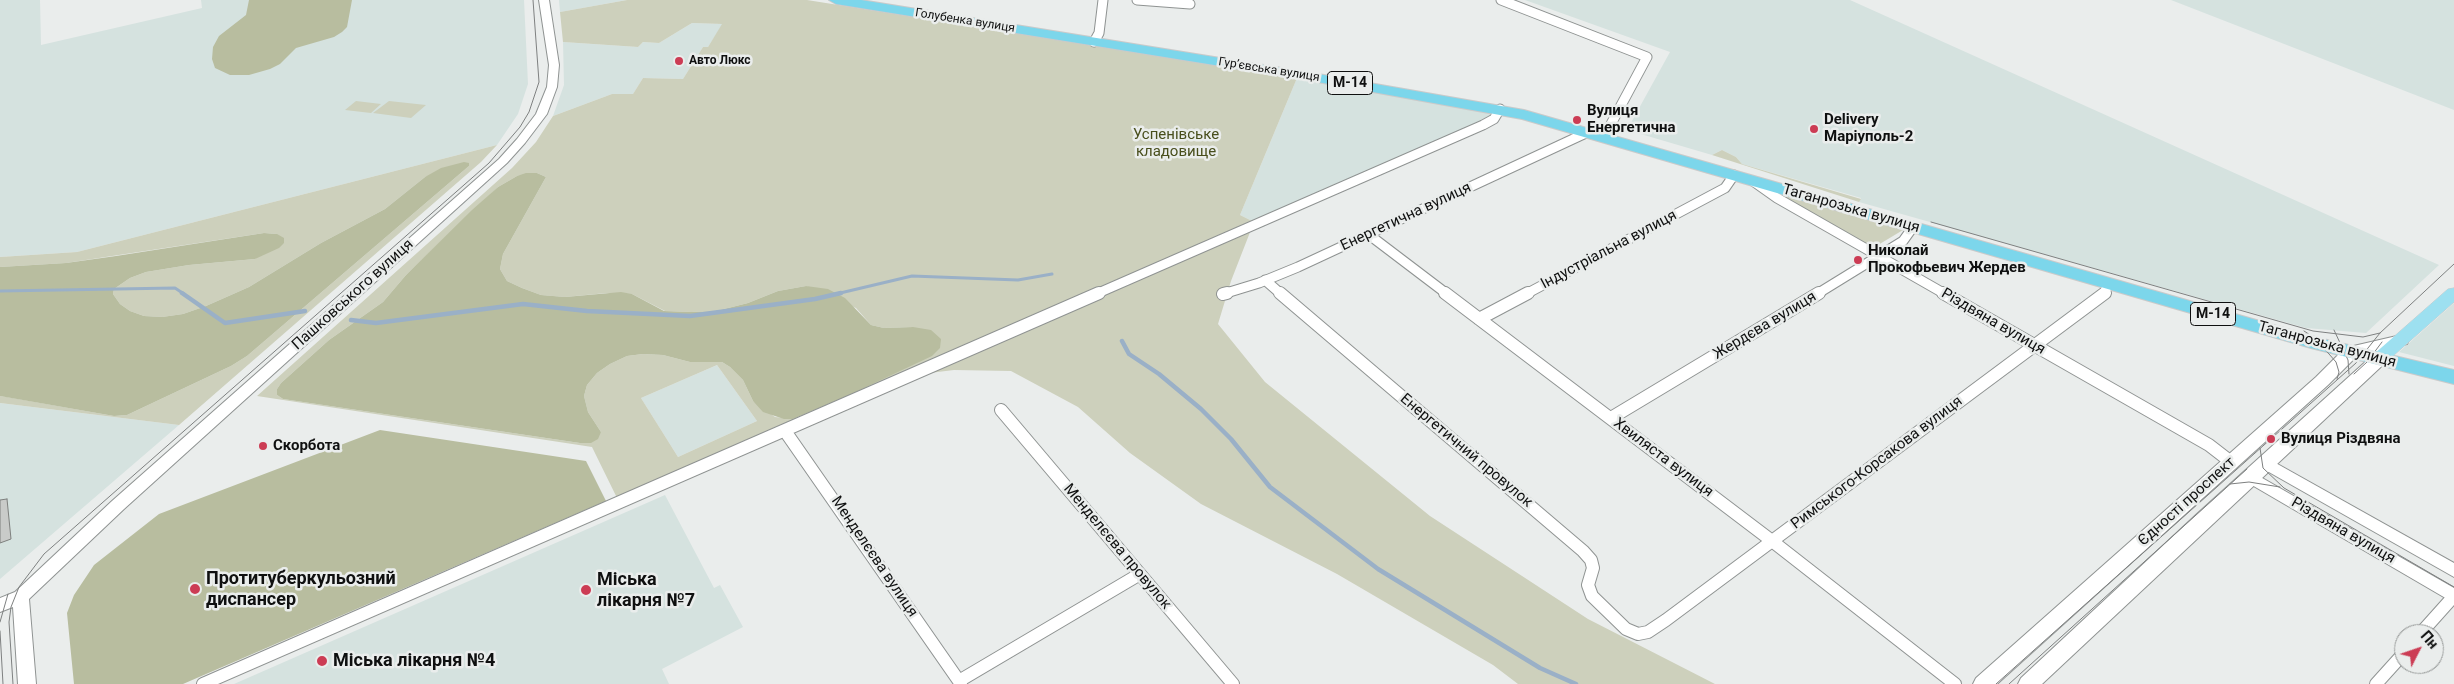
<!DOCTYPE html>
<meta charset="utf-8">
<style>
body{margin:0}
#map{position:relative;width:2454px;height:684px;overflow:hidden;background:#eaedec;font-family:Roboto,sans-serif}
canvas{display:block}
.north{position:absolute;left:2394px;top:624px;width:50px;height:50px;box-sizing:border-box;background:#eaedec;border:1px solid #929594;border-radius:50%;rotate:49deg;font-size:14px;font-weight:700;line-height:20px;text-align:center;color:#0f1010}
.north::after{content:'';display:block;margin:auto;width:18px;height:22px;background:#cc3c54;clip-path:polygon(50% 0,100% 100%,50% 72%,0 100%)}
</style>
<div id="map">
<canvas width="2454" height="684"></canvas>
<div class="north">Пн</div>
</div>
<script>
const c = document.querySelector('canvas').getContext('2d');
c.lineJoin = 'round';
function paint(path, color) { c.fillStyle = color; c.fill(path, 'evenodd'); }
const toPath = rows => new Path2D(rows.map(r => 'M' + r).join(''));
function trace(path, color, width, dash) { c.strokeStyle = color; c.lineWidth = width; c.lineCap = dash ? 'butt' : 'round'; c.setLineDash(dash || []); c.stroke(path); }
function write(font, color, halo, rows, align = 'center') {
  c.font = font + ' Roboto,sans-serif'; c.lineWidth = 5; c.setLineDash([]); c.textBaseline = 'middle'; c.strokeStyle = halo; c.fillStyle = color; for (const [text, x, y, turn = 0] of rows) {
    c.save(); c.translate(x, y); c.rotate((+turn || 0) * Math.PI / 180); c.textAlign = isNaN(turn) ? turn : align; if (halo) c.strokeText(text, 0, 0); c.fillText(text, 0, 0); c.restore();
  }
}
paint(toPath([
 [0,0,40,0,41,45,202,8,201,0,524,0,528,84,518,114,497,145,77,252,0,257],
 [559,0,627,0,560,12],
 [1525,0,1850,0,2439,265,2366,333,2306,328,1859,202,1861,198,1742,164,1736,157,1722,150,1712,155,1627,130,1670,52],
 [2171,0,2454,0,2454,110],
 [692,23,723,24,708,47,703,47,683,79,643,78,633,94,612,94,553,116,564,85,563,42,638,47,643,42,659,43],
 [1297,78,1504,112,1254,222,1240,215],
 [2454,303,2454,366,2399,352],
 [717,365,757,421,678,457,641,398],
 [0,403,179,425,0,579],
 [665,495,714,588,720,585,743,627,662,669,669,684,234,684]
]), '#d5e2df');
paint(toPath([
 [627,0,807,0,1297,78,1240,215,1254,222,1231,281,1218,324,1265,382,1430,516,1588,619,1715,684,1518,684,1493,665,1337,574,1201,504,1130,453,1078,407,1011,371,954,370,913,375,618,500,592,447,257,396,512,168,536,142,553,116,612,94,633,94,643,78,683,79,703,47,708,47,722,24,692,23,659,43,643,42,638,47,563,42,560,12],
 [537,173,546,177,503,254,500,269,507,281,522,288,541,295,565,297,607,293,632,294,665,311,691,312,716,311,748,303,778,291,806,286,856,308,871,325,884,328,913,327,847,396,793,419,775,417,753,401,743,380,730,367,722,362,690,362,663,355,643,354,627,356,610,364,597,373,587,385,584,396,588,412,601,432,580,443,283,399,277,395,277,389,281,383,329,340,383,302,406,275,498,187,517,176],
 [717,365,757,421,678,457,641,398],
 [356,101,381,104,371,113,345,110],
 [389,101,426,105,411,118,373,113],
 [497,145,481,162,179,425,0,403,0,396,7,397,114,416,127,415,231,366,247,356,469,166,425,177,385,209,321,243,249,287,206,306,183,314,162,317,144,316,130,311,120,304,113,294,114,289,130,278,146,272,189,265,255,259,277,234,264,233,66,263,0,267,0,257,77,252],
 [1722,150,1736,157,1742,164,1861,199,1859,202,1712,155],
 [1785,195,1903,230,1873,248,1787,199]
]), '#cdd0bc');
paint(toPath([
 [249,0,352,0,347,27,342,32,334,37,296,48,280,64,270,69,249,75,230,75,215,68,212,59,213,47,219,36,246,15],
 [464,162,469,163,469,166,247,356,231,366,127,415,114,416,0,396,0,267,66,263,116,256,264,233,277,234,284,238,284,243,279,248,255,259,189,265,146,272,130,278,114,289,113,294,120,304,130,311,144,316,162,317,183,314,206,306,249,287,321,243,385,209,425,177,441,168],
 [526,173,537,173,546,177,503,254,500,269,507,281,522,288,541,295,565,297,621,292,632,294,664,311,691,312,716,311,748,303,778,291,806,286,828,289,845,298,871,325,884,328,913,327,931,330,941,339,940,348,932,356,847,396,793,419,784,419,763,412,753,401,743,380,730,367,722,362,690,362,663,355,643,354,627,356,610,364,597,373,587,385,584,396,588,412,601,432,598,439,591,443,580,443,283,399,277,395,277,389,281,383,329,340,383,302,406,275,472,210,498,187,517,176],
 [380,430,586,461,606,501,183,684,74,684,67,613,74,595,94,565,159,514]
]), '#b8bd9f');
trace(toPath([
 [0,291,175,288,184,294],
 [836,294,912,276,1018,280,1052,274]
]), '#9ab0c7', 3);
trace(toPath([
 [182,293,225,323,305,311],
 [351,320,376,323,523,304,587,311,690,316,815,299,841,293],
 [1122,341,1129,354,1159,374,1201,409,1231,439,1270,487,1378,569,1540,668,1576,684]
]), '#9ab0c7', 4.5);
const building = toPath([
 [7,499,11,539,0,543,0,500,7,499]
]);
paint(building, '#c9cbc9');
trace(building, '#7e807e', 1);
const minorFar1 = toPath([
 [1137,0,1190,4],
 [1501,0,1647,57,1604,137],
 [1094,42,1099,33,1103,0],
 [1753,181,1777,198,1945,294],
 [1368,234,1447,294],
 [1265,280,1281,294],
 [1096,294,1483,125,1494,119,1500,109],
 [1223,294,1259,283,1298,267,1586,133],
 [1526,294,1725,188,1734,175],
 [1817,294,1903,241,1913,227],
 [2104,294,2108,284]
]);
const minor = toPath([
 [1280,293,1583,551,1591,560,1593,568,1588,585,1592,596,1626,629,1638,634,1648,632,1666,620,2105,293],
 [1445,293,1772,541,1955,684],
 [1943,293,2209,445,2231,462],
 [1223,294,1227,293],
 [1479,319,1528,293],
 [1001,410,1233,684],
 [1611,418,1819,293],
 [785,431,961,684],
 [2420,634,2454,596],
 [959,681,1140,574],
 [203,684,1099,293],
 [2376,684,2404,653]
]);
const tertiary = toPath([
 [539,0,549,0,559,65,557,87,547,114,525,143,507,163,124,509,29,599,36,684,18,684,13,607,0,612,0,598,15,592,112,501,499,159,517,139,536,114,547,87,549,65,539,0],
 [2265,457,2454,563,2454,577,2260,467,2257,463,2260,459,2265,457],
 [2250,471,2454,588,2454,603,2245,481,2242,477,2245,473,2250,471]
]);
const secondary = toPath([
 [2401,335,2407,336,2409,340,2407,344,2357,356,2328,385,1997,684,1973,684,1976,678,2316,377,2345,348,2401,335],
 [2379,353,2385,355,2387,359,2385,363,2042,684,2018,684,2021,678,2197,514,2373,355,2379,353]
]);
const primary = toPath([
 [2454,288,2454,302,2385,363,2379,365,2373,363,2370,359,2373,355,2448,289,2454,288]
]);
const trunk = toPath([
 [829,0,861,0,1301,71,1524,110,2319,338,2454,370,2454,384,2311,348,1522,119,1301,79,836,4,829,0]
]);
trace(minorFar1, '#8f9392', 11);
trace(minor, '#8f9392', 14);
trace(tertiary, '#8f9392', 2);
trace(secondary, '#8f9392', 2);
trace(primary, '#cacaca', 1);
trace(trunk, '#cacaca', 2);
trace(minorFar1, '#fff', 9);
trace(minor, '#fff', 12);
paint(tertiary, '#fff');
paint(secondary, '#fff');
paint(primary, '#9de0f0');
paint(trunk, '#7cd6eb');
trace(toPath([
 [1931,222,2313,331,2363,337,2380,333],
 [2334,330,2348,360,2349,374],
 [2304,331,2315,338,2336,362,2339,372,2337,379],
 [2354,374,2367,362,2382,342],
 [2260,448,2263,468,2284,488,2454,587],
 [2230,484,2249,482,2280,487],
 [0,622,8,594],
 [0,631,3,684],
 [13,684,9,622,11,607,19,587,44,554,489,163,520,127,529,112,539,82,533,0],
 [1996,684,2356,363,2380,333,2454,264],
 [2009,684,2247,469]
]), '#7e8080', 1);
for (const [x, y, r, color] of [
 [679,61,5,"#cc3c54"],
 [1577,120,5,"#cc3c54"],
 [1814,129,5,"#cc3c54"],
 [1858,260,5,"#cc3c54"],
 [2271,439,5,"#cc3c54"],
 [263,446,5,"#cc3c54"],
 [195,589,6,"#cc3c54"],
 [586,590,6,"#cc3c54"],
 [322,661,6,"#cc3c54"]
]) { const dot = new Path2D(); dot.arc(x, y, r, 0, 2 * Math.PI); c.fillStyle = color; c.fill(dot); trace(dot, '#eaedec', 2); }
write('12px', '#0f1010', '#eaedec', [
 ["Голубенка вулиця",965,21,9],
 ["Гур’євська вулиця",1269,70,9]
]);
write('bold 12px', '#0f1010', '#eaedec', [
 ["Авто Люкс",689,61]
], 'left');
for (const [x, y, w] of [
 [1350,83,45],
 [2213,314,45]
]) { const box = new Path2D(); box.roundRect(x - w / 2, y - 11.5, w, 23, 4); c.fillStyle = '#eaedec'; c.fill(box); trace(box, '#0f1010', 1); }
write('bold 14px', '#0f1010', null, [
 ["М-14",1350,83],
 ["М-14",2213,314]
]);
write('bold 15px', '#0f1010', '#eaedec', [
 ["Вулиця",1587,111],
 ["Енергетична",1587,128],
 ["Delivery",1824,120],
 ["Марiуполь-2",1824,137],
 ["Николай",1868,251],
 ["Прокофьевич Жердев",1868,268],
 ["Вулиця Різдвяна",2281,439],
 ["Скорбота",273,446]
], 'left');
write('15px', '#484e1c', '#eaedec', [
 ["Успенівське",1176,135],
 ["кладовище",1176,152]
]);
write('15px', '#0f1010', '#eaedec', [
 ["Таганрозька вулиця",1851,209,16],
 ["Енергетична вулиця",1406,217,-25],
 ["Індустріальна вулиця",1609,250,-28],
 ["Пашковського вулиця",353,295,-42],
 ["Різдвяна вулиця",1993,322,30],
 ["Жердєва вулиця",1765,326,-31],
 ["Таганрозька вулиця",2327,345,15],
 ["Енергетичний провулок",1466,451,40],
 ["Хвиляста вулиця",1663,458,37],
 ["Римського-Корсакова вулиця",1877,463,-37],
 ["Єдності проспект",2187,502,-42],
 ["Різдвяна вулиця",2343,531,30],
 ["Менделєєва провулок",1117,547,50],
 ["Менделєєва вулиця",874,557,56]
]);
write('bold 18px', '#0f1010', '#eaedec', [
 ["Протитуберкульозний",206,579],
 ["диспансер",206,600],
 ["Міська",597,580],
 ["лікарня №7",597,601],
 ["Міська лікарня №4",333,661]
], 'left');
</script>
